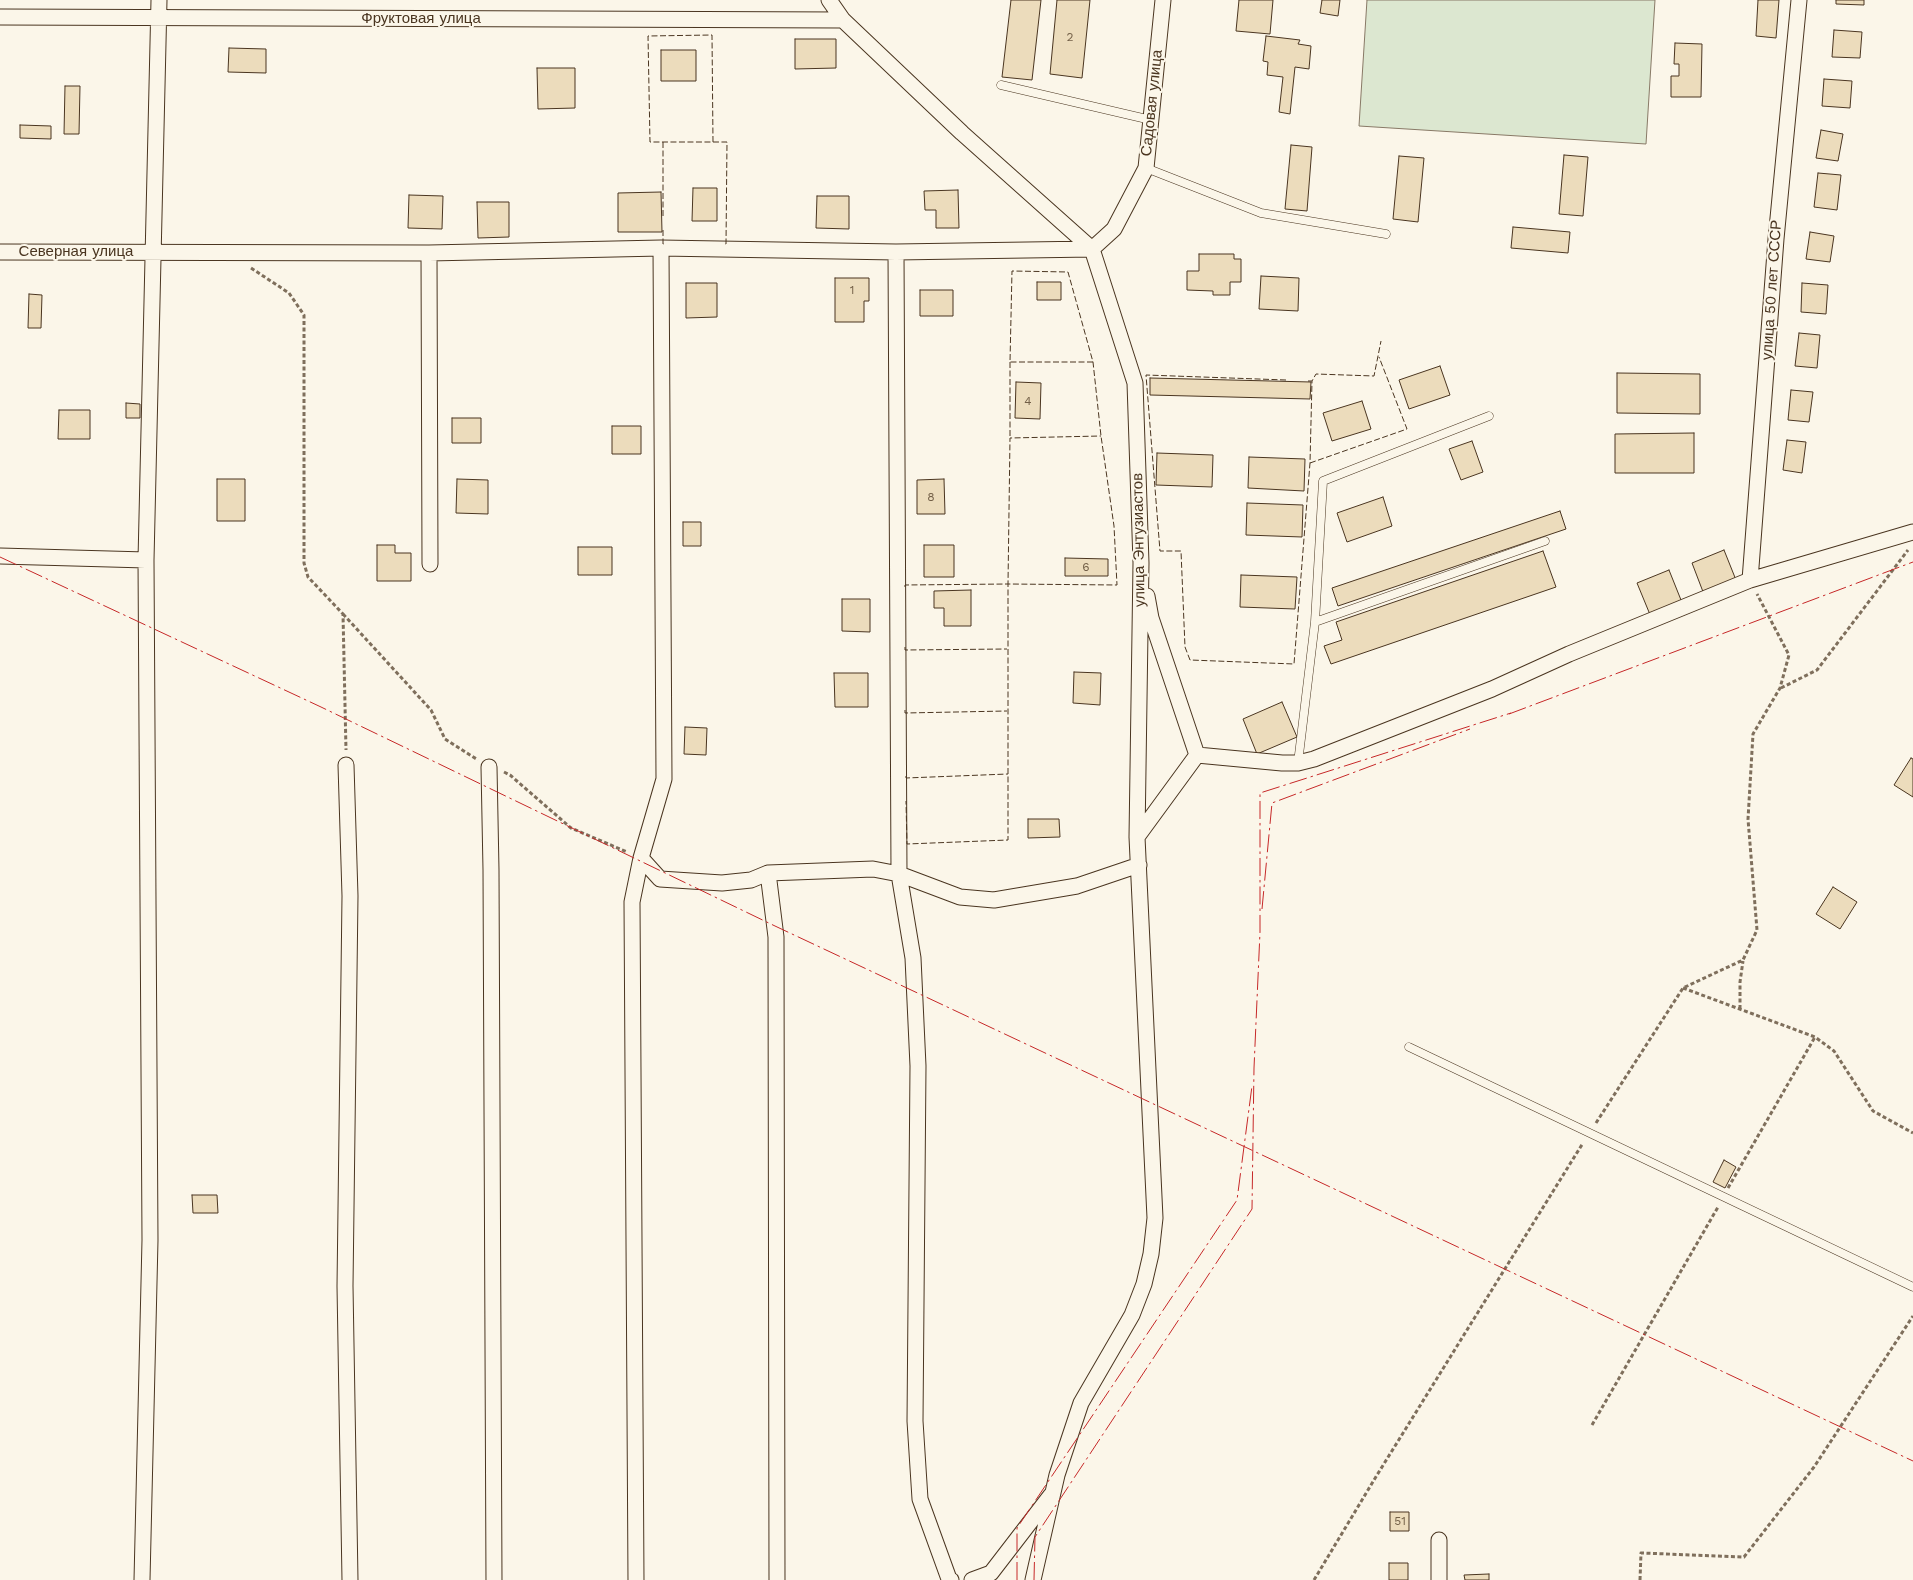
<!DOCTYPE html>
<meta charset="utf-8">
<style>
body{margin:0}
canvas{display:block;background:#fbf6e9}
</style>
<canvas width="1913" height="1580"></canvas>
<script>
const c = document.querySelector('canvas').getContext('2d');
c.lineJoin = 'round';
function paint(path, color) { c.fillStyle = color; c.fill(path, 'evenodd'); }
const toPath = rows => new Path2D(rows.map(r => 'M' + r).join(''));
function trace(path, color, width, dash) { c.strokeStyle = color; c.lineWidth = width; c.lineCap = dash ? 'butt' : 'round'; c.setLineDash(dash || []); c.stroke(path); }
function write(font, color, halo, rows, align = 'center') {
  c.font = font + ' "Work Sans",sans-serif'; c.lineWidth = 4; c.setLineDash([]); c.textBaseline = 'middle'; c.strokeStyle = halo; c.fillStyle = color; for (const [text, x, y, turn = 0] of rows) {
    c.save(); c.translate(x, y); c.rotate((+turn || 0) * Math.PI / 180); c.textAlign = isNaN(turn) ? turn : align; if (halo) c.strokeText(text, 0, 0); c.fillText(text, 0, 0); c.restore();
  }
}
const green = toPath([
 [1367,0,1655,0,1646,144,1359,126,1367,0]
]);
paint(green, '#dce7d0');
trace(green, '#887966', 1);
const building = toPath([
 [1011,0,1041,0,1032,80,1002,77,1011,0],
 [1057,0,1090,0,1082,78,1050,74,1057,0],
 [1239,0,1273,0,1270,34,1236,31,1239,0],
 [1322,0,1340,0,1338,16,1320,13,1322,0],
 [1758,0,1779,0,1776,38,1756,36,1758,0],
 [1836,0,1864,0,1864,5,1836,4,1836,0],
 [1834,30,1862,32,1860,58,1832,57,1834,30],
 [1266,36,1300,40,1298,44,1311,46,1309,69,1295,67,1290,114,1279,112,1283,77,1267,75,1268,62,1263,61,1266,36],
 [795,39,836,39,836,68,795,69,795,39],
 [1675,43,1702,44,1701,97,1671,97,1671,76,1679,76,1679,64,1674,64,1675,43],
 [229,48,266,49,266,73,228,72,229,48],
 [661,50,696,50,696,81,661,81,661,50],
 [537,68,575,68,575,108,538,109,537,68],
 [1824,79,1852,81,1850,108,1822,106,1824,79],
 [65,86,80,86,79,134,64,134,65,86],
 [20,125,51,126,51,139,20,138,20,125],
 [1821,130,1843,134,1838,161,1816,158,1821,130],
 [1291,145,1312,147,1307,211,1285,209,1291,145],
 [1564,155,1588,157,1583,216,1559,214,1564,155],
 [1399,156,1424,158,1418,222,1393,219,1399,156],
 [1818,173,1841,175,1837,210,1814,207,1818,173],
 [693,188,717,188,717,221,692,221,693,188],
 [958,190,959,228,936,228,936,210,925,210,924,191,958,190],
 [661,192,662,232,618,232,618,193,661,192],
 [409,195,443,196,442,229,408,228,409,195],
 [817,196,849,196,849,229,816,228,817,196],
 [477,202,509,202,509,237,478,238,477,202],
 [1513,227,1570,232,1568,253,1511,248,1513,227],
 [1810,232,1834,236,1830,262,1806,259,1810,232],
 [1199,254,1234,254,1234,259,1241,259,1241,282,1230,282,1230,295,1213,295,1213,291,1187,290,1187,271,1199,271,1199,254],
 [1261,276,1299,278,1298,311,1259,309,1261,276],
 [835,278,869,278,869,301,864,301,864,322,835,322,835,278],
 [1037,282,1061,282,1061,300,1037,300,1037,282],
 [686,283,717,283,717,317,686,318,686,283],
 [1802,283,1828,285,1826,314,1801,312,1802,283],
 [920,290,953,290,953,316,920,316,920,290],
 [29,294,42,295,41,328,28,328,29,294],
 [1799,333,1820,335,1817,368,1795,366,1799,333],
 [1440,366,1450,395,1409,409,1399,380,1440,366],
 [1617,373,1700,374,1700,414,1617,413,1617,373],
 [1150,378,1311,382,1310,399,1150,395,1150,378],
 [1016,382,1041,383,1040,419,1015,418,1016,382],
 [1791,390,1813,392,1809,422,1788,420,1791,390],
 [1362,401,1371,429,1332,441,1323,413,1362,401],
 [126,403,140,404,140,418,126,418,126,403],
 [59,410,90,410,90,439,58,439,59,410],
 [452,418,481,418,481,443,452,443,452,418],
 [612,426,641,426,641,454,612,454,612,426],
 [1694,433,1694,473,1615,473,1615,434,1694,433],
 [1787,440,1806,442,1802,473,1783,470,1787,440],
 [1472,441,1483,472,1461,480,1449,449,1472,441],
 [1157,453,1213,455,1212,487,1156,485,1157,453],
 [1249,457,1305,459,1304,491,1248,488,1249,457],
 [217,479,245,479,245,521,217,521,217,479],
 [457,479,488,480,488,514,456,513,457,479],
 [944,479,945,514,917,514,917,480,944,479],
 [1383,497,1392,526,1347,542,1337,513,1383,497],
 [1247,503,1303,505,1302,537,1246,535,1247,503],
 [1560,511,1566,529,1338,606,1332,588,1560,511],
 [683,522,701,522,701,546,683,546,683,522],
 [377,545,395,545,395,553,411,553,411,581,377,581,377,545],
 [924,545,954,545,954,577,924,577,924,545],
 [578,547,612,547,612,575,578,575,578,547],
 [1724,550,1738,585,1705,597,1692,563,1724,550],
 [1543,551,1556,587,1331,664,1324,646,1342,640,1336,622,1543,551],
 [1065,558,1108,559,1108,576,1065,576,1065,558],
 [1669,570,1683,605,1651,617,1637,583,1669,570],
 [1241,575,1297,577,1295,609,1240,607,1241,575],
 [971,590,971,626,944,626,944,608,934,608,934,591,971,590],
 [842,599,870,599,870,632,842,631,842,599],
 [1074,672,1101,673,1100,705,1073,703,1074,672],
 [834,673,868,673,868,707,835,707,834,673],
 [1282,702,1297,737,1257,754,1243,719,1282,702],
 [685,727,707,728,706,755,684,754,685,727],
 [1911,758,1913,759,1913,797,1894,785,1911,758],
 [1028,819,1059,819,1060,837,1028,838,1028,819],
 [1833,887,1857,902,1840,929,1816,914,1833,887],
 [1724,1160,1736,1167,1725,1188,1713,1182,1724,1160],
 [192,1195,217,1195,218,1213,193,1213,192,1195],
 [1390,1512,1409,1512,1409,1531,1390,1531,1390,1512],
 [1389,1563,1408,1563,1408,1580,1389,1580,1389,1563],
 [1489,1574,1489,1580,1465,1580,1464,1575,1489,1574]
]);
paint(building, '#ecdcbc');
trace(building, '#4a3520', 1);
const service = toPath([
 [1001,85,1151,120],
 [1146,168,1261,213,1386,234],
 [1489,416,1323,481,1315,622,1545,541],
 [1298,763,1315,622],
 [1409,1047,1913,1287]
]);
const minor = toPath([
 [829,0,843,20,962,133,1092,249,1135,383,1141,563,1137,837,1155,1218,1151,1254,1144,1284,1132,1315,1081,1403,1057,1475,1033,1580],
 [0,17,843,20],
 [1092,249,1114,229,1146,168,1163,0],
 [0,252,429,253,661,248,896,252,1092,249],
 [896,252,899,874,913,958,918,1066,915,1421,920,1499,949,1579,951,1580],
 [429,253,430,564],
 [0,556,146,560],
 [1750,580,1776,239,1799,0],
 [1147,596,1151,618,1197,755],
 [346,765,350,896,345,1286,350,1580],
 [489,767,491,870,494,1580],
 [1137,837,1197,755,1282,763,1298,763,1314,759,1492,689,1569,654,1750,580,1913,532],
 [641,858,660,879,722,883,751,880,768,873,873,869,899,874,960,897,994,900,1077,886,1139,865],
 [768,873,776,937,777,1580],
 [142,1580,150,1240,146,560,159,0],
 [636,1580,632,902,641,858,664,779,661,248],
 [972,1580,991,1573,1051,1495],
 [1439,1580,1439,1540]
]);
trace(service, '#4a3520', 9);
trace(minor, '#4a3520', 17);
trace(toPath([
 [251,268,289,293,304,315,304,563,308,577,343,614,346,750],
 [343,614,431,710,445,739,478,760],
 [1781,688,1817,670,1908,550],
 [504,772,510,775,571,828,627,852],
 [1683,988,1815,1037,1834,1051,1873,1111,1913,1133],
 [1740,1009,1740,982,1743,961],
 [1596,1123,1683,988,1743,960,1757,930,1748,819,1753,734,1780,688,1789,655,1757,594],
 [1728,1188,1815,1037],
 [1592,1425,1718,1207],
 [1314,1580,1377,1475,1583,1143],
 [1640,1580,1641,1553,1744,1557,1814,1467,1913,1316]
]), '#7f6f5c', 3, [4, 2.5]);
trace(service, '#fbf6e9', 8);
trace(minor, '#fbf6e9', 15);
trace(toPath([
 [663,142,663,217],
 [713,142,712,35,648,36,650,142,727,142,726,244,724,244],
 [663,230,663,244,664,244],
 [1010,362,1010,438],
 [1093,362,1010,362,1012,271,1068,272,1093,362,1101,436,1114,526,1117,585,1008,584,1010,438,1101,436],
 [1286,380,1146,375,1160,551,1181,551,1185,647,1190,660,1294,664,1310,463,1312,381],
 [1308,381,1312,381,1316,374,1374,376,1381,341],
 [1310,463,1407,429,1379,357],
 [905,587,905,585,1008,584,1008,840,907,844,906,801],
 [905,647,905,650,1007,649],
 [905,710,905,713,1007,711],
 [906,776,906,778,1008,774]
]), '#4a3520', 1, [6, 2.5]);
trace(toPath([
 [0,557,321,707,775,926,1913,1461],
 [1509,714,1913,562],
 [1262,909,1272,803,1470,729],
 [1017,1580,1017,1528,1237,1200,1252,1086],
 [1034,1580,1035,1537,1252,1209,1254,1068,1260,932,1260,793,1511,713]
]), '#c62828', 1, [18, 4, 2.5, 4]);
write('12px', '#725f47', null, [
 ["2",1070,37],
 ["1",852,290],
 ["4",1028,401],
 ["8",931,497],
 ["6",1086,567],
 ["51",1400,1521]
]);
write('15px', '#4a3520', '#fbf6e9', [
 ["Фруктовая улица",421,19],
 ["Садовая улица",1152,103,-84],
 ["Северная улица",76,252],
 ["улица 50 лет СССР",1772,290,-86],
 ["улица Энтузиастов",1139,540,-91]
]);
</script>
